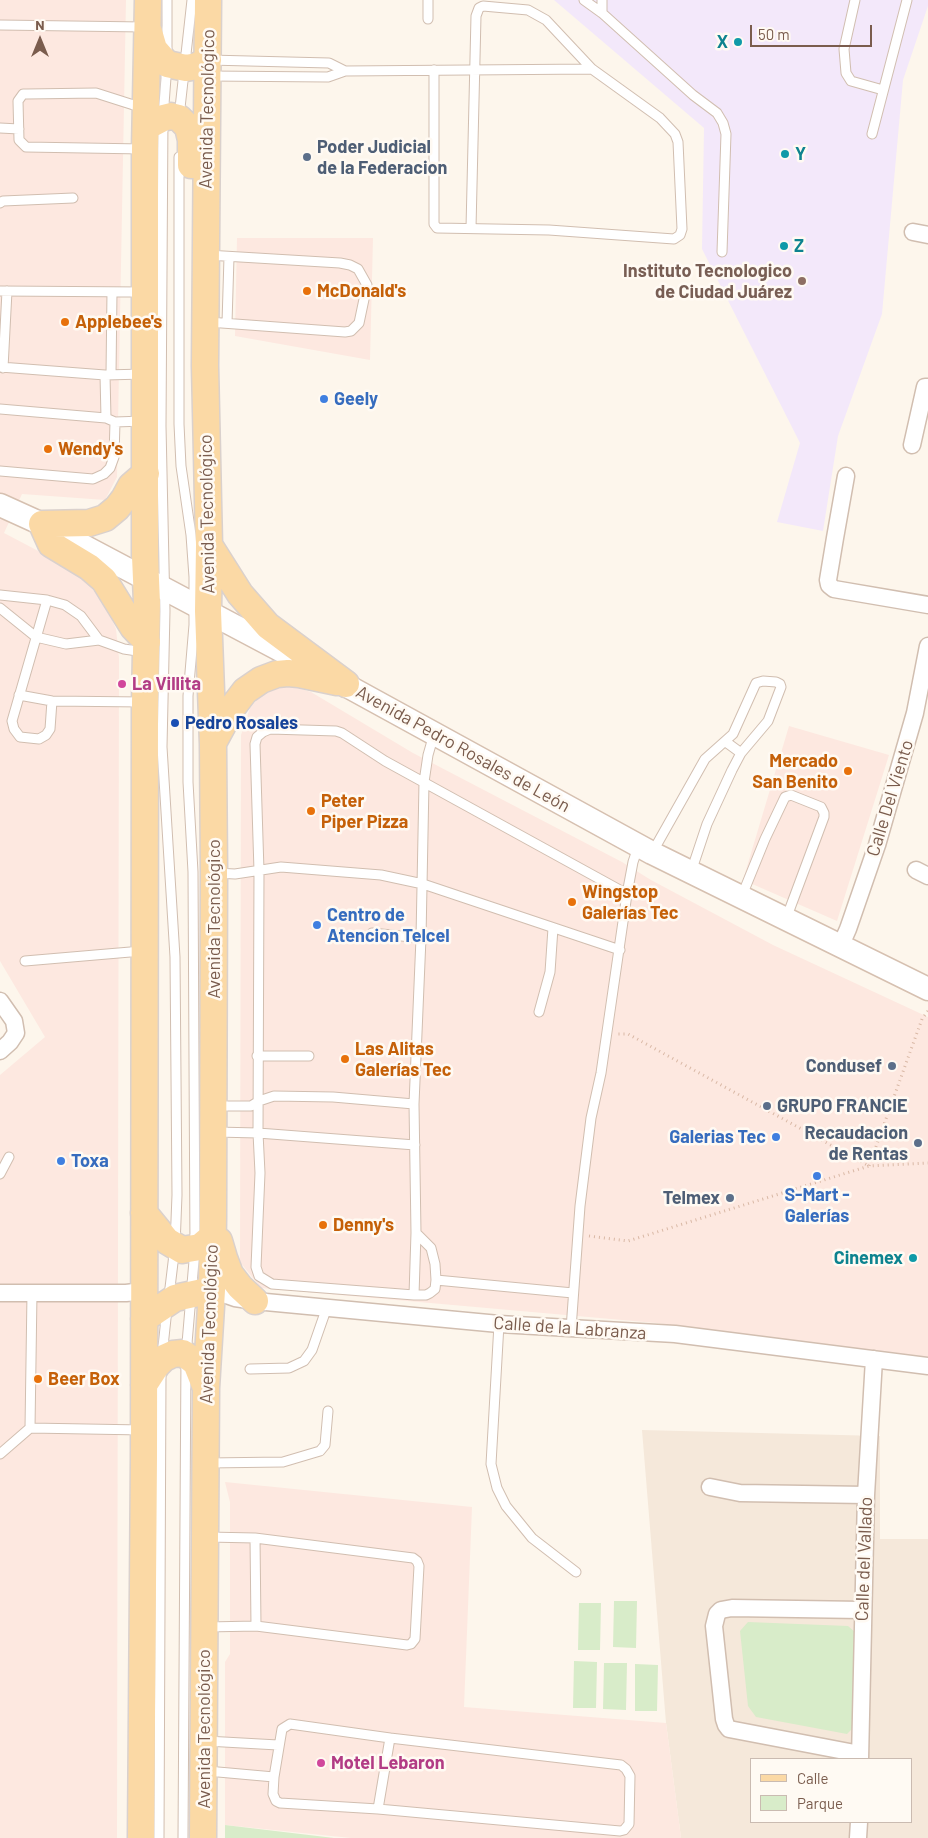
<!DOCTYPE html>
<meta charset="utf-8">
<style>
body{margin:0}
#map{position:relative;width:928px;height:1838px;overflow:hidden;background:#fdf6ec;font-family:Barlow,sans-serif}
canvas{display:block}
.legend{position:absolute;left:750px;top:1758px;width:162px;height:65px;box-sizing:border-box;background:#fffaf3;border:1px solid #cabbb1;margin:0;padding:6px 9px;list-style:none;font-size:15px;color:#7a5c4d}
.legend li{display:flex;align-items:center;gap:10px;height:25px}
.legend b{width:25px;border:1px solid #cabbb1}
.north{position:absolute;left:15px;top:15px;width:50px;height:50px;-webkit-text-stroke:4px #fffaf3;paint-order:stroke;rotate:0deg;font-size:14px;font-weight:700;line-height:20px;text-align:center;color:#7a5c4d}
.north::after{content:'';display:block;margin:auto;width:18px;height:22px;background:#7a5c4d;clip-path:polygon(50% 0,100% 100%,50% 72%,0 100%)}
.scale{position:absolute;left:750px;top:25px;width:122px;height:22px;box-sizing:border-box;border:2px solid #7a5c4d;border-top:0;padding-left:6px;font-size:15px;line-height:18px;white-space:nowrap;color:#7a5c4d;-webkit-text-stroke:4px #fffaf3;paint-order:stroke}
</style>
<div id="map">
<canvas width="928" height="1838"></canvas>
<ul class="legend">
<li><b style="height:6px;background:#fbd9a5"></b>Calle</li>
<li><b style="height:14px;background:#d8ecc9"></b>Parque</li>
</ul>
<div class="north">N</div>
<div class="scale">50 m</div>
</div>
<script>
const c = document.querySelector('canvas').getContext('2d');
c.lineJoin = 'round';
function paint(path, color) { c.fillStyle = color; c.fill(path, 'evenodd'); }
const toPath = rows => new Path2D(rows.map(r => 'M' + r).join(''));
function trace(path, color, width, dash) { c.strokeStyle = color; c.lineWidth = width; c.lineCap = dash ? 'butt' : 'round'; c.setLineDash(dash || []); c.stroke(path); }
function write(font, color, halo, rows, align = 'center') {
  c.font = font + ' Barlow,sans-serif'; c.lineWidth = 5; c.setLineDash([]); c.textBaseline = 'middle'; c.strokeStyle = halo; c.fillStyle = color; for (const [text, x, y, turn = 0] of rows) {
    c.save(); c.translate(x, y); c.rotate((+turn || 0) * Math.PI / 180); c.textAlign = isNaN(turn) ? turn : align; if (halo) c.strokeText(text, 0, 0); c.fillText(text, 0, 0); c.restore();
  }
}
paint(toPath([
 [642,1430,880,1436,880,1539,928,1539,928,1838,681,1838,666,1723],
 [752,1759,912,1759,912,1822,752,1822]
]), '#f5e8da');
paint(toPath([
 [0,0,126,0,117,477,105,500,22,494,4,533,65,565,90,586,107,608,116,629,119,658,117,1838,0,1838,0,1075,45,1037,0,961],
 [237,238,373,238,370,360,235,336],
 [287,685,311,692,413,753,622,862,651,880,773,945,928,1017,928,1360,656,1323,261,1288,240,1262,241,735,250,708,261,695,273,688],
 [789,726,889,755,837,921,743,880],
 [225,1482,472,1507,464,1707,666,1723,681,1838,351,1838,225,1825,225,1662,230,1654,230,1502]
]), '#fde8e0');
paint(toPath([
 [554,0,928,0,928,6,903,80,882,314,838,436,823,531,777,522,800,443,702,249,704,128]
]), '#f3e8fa');
paint(toPath([
 [614,1601,637,1601,636,1648,613,1647],
 [579,1603,601,1603,600,1650,578,1650],
 [748,1622,848,1626,856,1633,855,1726,847,1734,756,1717,748,1706,740,1631],
 [574,1661,597,1662,596,1708,573,1708],
 [604,1663,627,1663,626,1710,603,1709],
 [635,1664,658,1665,657,1711,635,1711],
 [225,1825,334,1838,225,1838]
]), '#d8ecc9');
const lane = toPath([
 [167,0,167,64,163,118,161,426,165,611,162,747,175,957,177,1195,175,1246,169,1296],
 [428,0,428,19],
 [584,0,602,13,693,95,717,113,723,123,726,134,722,252],
 [855,0,844,49,846,73,851,81,883,90],
 [602,13,602,0],
 [0,25,144,27],
 [209,60,329,63,345,71],
 [434,70,434,224,437,228,549,230,674,239,680,235,682,229,678,142,675,134,660,118,592,69,546,20,528,10,483,6,479,8,476,16,471,228],
 [209,76,328,77,345,71,592,69],
 [143,108,96,93,27,94,23,94,18,101,19,140,26,147,143,149],
 [179,117,192,0],
 [0,128,19,129],
 [872,134,907,0],
 [179,157,179,424,181,466,191,535,194,577,194,625,188,696,188,782,193,872,195,1249,186,1355,183,1838],
 [0,203,3,201,73,198],
 [207,255,340,263,350,265,358,269,367,285,359,323,351,331,345,332,208,322],
 [0,291,144,292],
 [227,323,229,257],
 [0,367,105,375,144,374],
 [3,368,7,291],
 [111,374,112,292],
 [105,375,106,418],
 [0,409,106,418,115,422,144,421],
 [0,471,93,479,104,474,110,468,114,457,115,422],
 [0,595,47,600,12,721,14,729,20,737,39,739,46,735,50,729,52,701],
 [47,600,65,605,81,616,99,640],
 [0,608,36,637,66,644,99,640,124,649,144,652],
 [19,695,52,701,143,702],
 [726,742,741,753],
 [652,853,705,759,733,734,756,683,763,681,776,682,780,684,781,687,768,721,741,753,732,770,707,824,691,872],
 [216,873,235,874,281,867,381,875,423,884,620,950],
 [741,898,765,839,785,797,791,795,821,807,824,813,824,817,786,919],
 [372,933,421,938],
 [25,961,142,951],
 [539,1012,550,972,553,928],
 [257,1056,309,1056],
 [216,1106,251,1106,259,1101,274,1096,333,1097,414,1104],
 [216,1132,258,1133,415,1145],
 [0,1174,9,1157],
 [416,1233,431,1248,435,1264,436,1280],
 [573,1293,436,1280,435,1289,430,1293,426,1295,414,1295,272,1284,259,1276,256,1267,260,1173,258,1133,259,871,255,744,257,737,263,732,270,729,336,731,342,733,385,761,627,894],
 [414,1295,416,1233,414,1104,421,938,424,782,428,755,434,734],
 [499,1324,491,1464,497,1488,506,1506,532,1538,576,1572],
 [571,1329,580,1206,591,1118,601,1073,627,894,633,862,638,847],
 [162,1356,167,1309],
 [250,1369,289,1368,304,1361,312,1350,327,1307],
 [30,1428,143,1430],
 [0,1454,30,1428,32,1293],
 [208,1463,283,1462,320,1451,325,1445,328,1411],
 [255,1538,256,1626],
 [207,1627,256,1626,407,1645,411,1644,415,1639,419,1566,417,1561,413,1558,255,1538,208,1537],
 [290,1724,390,1738,621,1765,626,1769,630,1776,629,1824,624,1830,620,1831,378,1809,280,1803,276,1801,273,1794,274,1777,282,1729,290,1724],
 [206,1741,278,1745],
 [207,1771,274,1777],
 [378,1809,390,1738],
 [159,1838,161,1374]
]);
const street = toPath([
 [913,232,928,235],
 [912,445,925,387,928,387],
 [846,476,835,538,828,580,829,585,834,589,928,605],
 [916,870,928,876],
 [840,947,848,929,877,845,915,713,928,646],
 [0,1001,14,1021,16,1033,10,1042,0,1051],
 [212,1290,235,1298,255,1301,499,1324,675,1334,928,1366],
 [0,1293,126,1293,144,1291],
 [710,1487,740,1493,866,1495],
 [860,1754,729,1729,726,1725,724,1719,714,1626,717,1614,721,1610,732,1608,862,1610],
 [860,1759,866,1495,874,1359],
 [858,1838,859,1822]
]);
const secondary = toPath([
 [0,505,42,524,299,660],
 [329,676,652,853,928,989]
]);
const primary = toPath([
 [149,32,154,49,167,64,186,68,197,66,208,60],
 [146,127,163,118,171,116,179,118,188,127,191,140,191,165],
 [146,473,131,486,124,499,117,508,105,518,89,523,42,524,51,544,89,567,104,580,133,627,147,642],
 [209,545,240,594,268,626,346,684],
 [213,743,232,708,245,691,261,680,277,674,288,673,299,674,337,682],
 [144,1213,167,1241,182,1250,200,1247,213,1236],
 [219,1241,224,1258,230,1274,240,1287,255,1301],
 [144,1319,175,1298,212,1290],
 [144,1385,157,1365,164,1358,173,1354,183,1353,196,1363,206,1388],
 [141,1838,144,1458,145,702,147,603,145,556,145,149,148,0],
 [203,1838,206,1388,212,1290,213,1217,214,873,213,744,208,611,209,545,205,366,208,0]
]);
trace(lane, '#d1beb0', 11);
trace(street, '#d1beb0', 19);
trace(secondary, '#d6c0b0', 25);
trace(primary, '#dad1cd', 29);
trace(toPath([
 [928,1011,922,1019,869,1166,928,1163],
 [589,1236,628,1241,869,1166,628,1034,618,1034]
]), '#d9b8a5', 3, [1, 4]);
trace(lane, '#fff', 9);
trace(street, '#fff', 16);
trace(secondary, '#fff', 22);
trace(primary, '#fbd9a5', 26);
for (const [x, y, r, color] of [
 [738,42,5,"#0f9aa8"],
 [785,154,5,"#0f9aa8"],
 [307,157,5,"#5c6f8a"],
 [784,246,5,"#0f9aa8"],
 [802,281,5,"#8d6e63"],
 [307,291,5,"#e8710a"],
 [65,322,5,"#e8710a"],
 [324,399,5,"#3f7fe0"],
 [48,449,5,"#e8710a"],
 [122,684,5,"#d1479c"],
 [175,723,5,"#1a4fb4"],
 [848,771,5,"#e8710a"],
 [311,811,5,"#e8710a"],
 [572,902,5,"#e8710a"],
 [317,925,5,"#3f7fe0"],
 [345,1059,5,"#e8710a"],
 [892,1066,5,"#5c6f8a"],
 [767,1106,5,"#5c6f8a"],
 [776,1137,5,"#3f7fe0"],
 [918,1143,5,"#5c6f8a"],
 [61,1161,5,"#3f7fe0"],
 [817,1176,5,"#3f7fe0"],
 [730,1198,5,"#5c6f8a"],
 [323,1225,5,"#e8710a"],
 [913,1258,5,"#0f9aa8"],
 [38,1379,5,"#e8710a"],
 [321,1763,5,"#d1479c"]
]) { const dot = new Path2D(); dot.arc(x, y, r, 0, 2 * Math.PI); c.fillStyle = color; c.fill(dot); trace(dot, '#fffaf3', 2); }
write('bold 18px', '#0d838f', '#fffaf3', [
 ["X",728,42],
 ["Y",795,154,"left"],
 ["Z",794,246,"left"],
 ["Cinemex",903,1258]
], 'right');
write('18px', '#7a5c4d', '#fffaf3', [
 ["Avenida Tecnológico",207,109,-89],
 ["Avenida Tecnológico",207,514,-91],
 ["Avenida Pedro Rosales de León",463,749,29],
 ["Calle Del Viento",890,798,-73],
 ["Avenida Tecnológico",214,919,-90],
 ["Avenida Tecnológico",209,1324,-88],
 ["Calle de la Labranza",570,1328,4],
 ["Calle del Vallado",864,1559,-88],
 ["Avenida Tecnológico",204,1729,-90]
]);
write('bold 18px', '#4e5e75', '#fffaf3', [
 ["Poder Judicial",317,147,"left"],
 ["de la Federacion",317,168,"left"],
 ["Condusef",882,1066],
 ["GRUPO FRANCIE",777,1106,"left"],
 ["Recaudacion",908,1133],
 ["de Rentas",908,1154],
 ["Telmex",720,1198]
], 'right');
write('bold 18px', '#785e54', '#fffaf3', [
 ["Instituto Tecnologico",792,271],
 ["de Ciudad Juárez",792,292]
], 'right');
write('bold 18px', '#c56008', '#fffaf3', [
 ["McDonald's",317,291],
 ["Applebee's",75,322],
 ["Wendy's",58,449],
 ["Mercado",838,761,"right"],
 ["San Benito",838,782,"right"],
 ["Peter",321,801],
 ["Piper Pizza",321,822],
 ["Wingstop",582,892],
 ["Galerías Tec",582,913],
 ["Las Alitas",355,1049],
 ["Galerías Tec",355,1070],
 ["Denny's",333,1225],
 ["Beer Box",48,1379]
], 'left');
write('bold 18px', '#366cbe', '#fffaf3', [
 ["Geely",334,399],
 ["Centro de",327,915],
 ["Atencion Telcel",327,936],
 ["Galerias Tec",766,1137,"right"],
 ["Toxa",71,1161],
 ["S-Mart -",817,1195,"center"],
 ["Galerías",817,1216,"center"]
], 'left');
write('bold 18px', '#b23c85', '#fffaf3', [
 ["La Villita",132,684],
 ["Motel Lebaron",331,1763]
], 'left');
write('bold 18px', '#164399', '#fffaf3', [
 ["Pedro Rosales",185,723]
], 'left');
</script>
